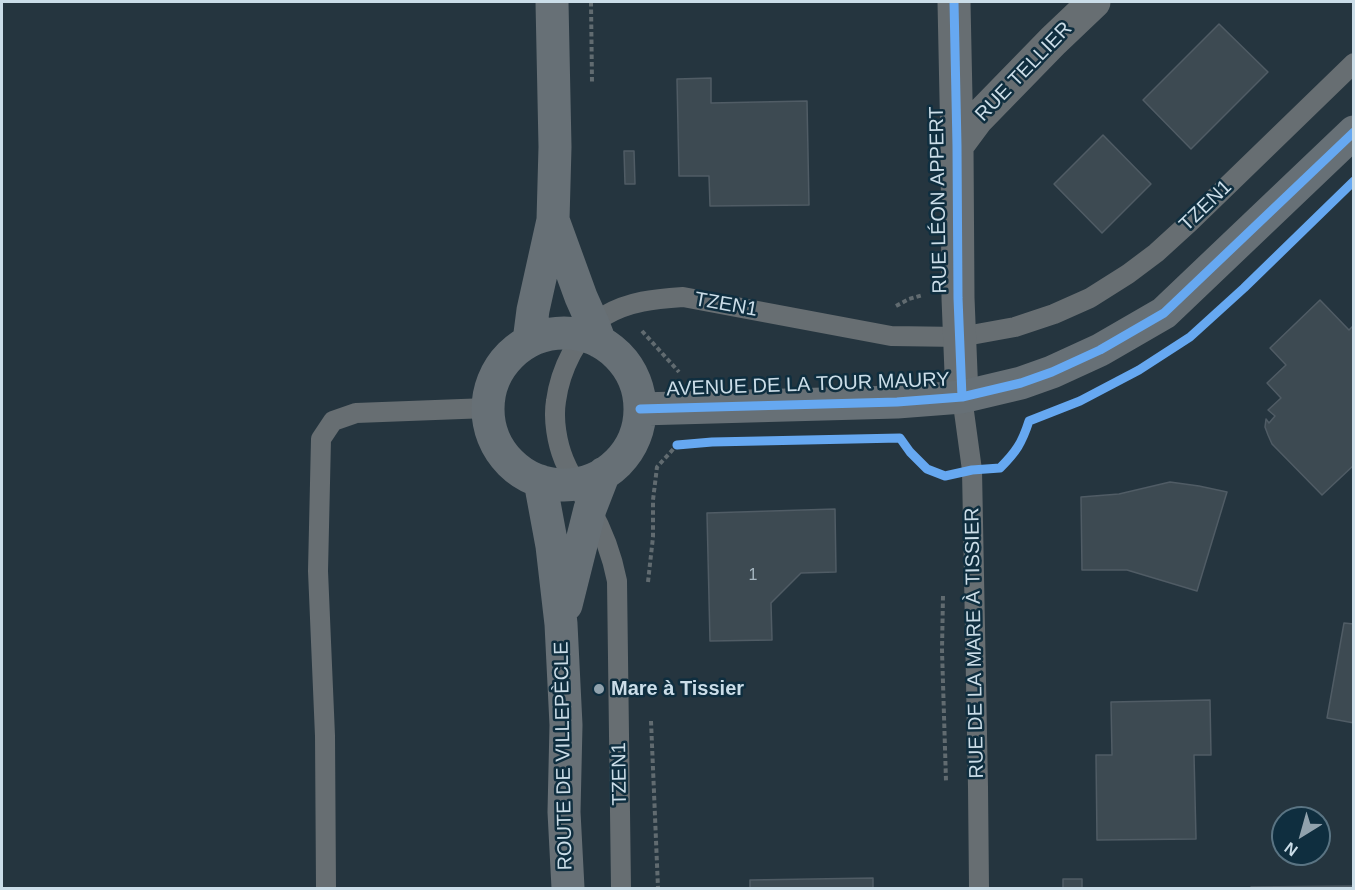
<!DOCTYPE html>
<html>
<head>
<meta charset="utf-8">
<style>
  body { margin:0 }
  #map { position:relative; width:1355px; height:890px; overflow:hidden; background:#25353f; font-family:Arial,sans-serif }
  canvas { display:block }
  .frame { position:absolute; inset:0; border:3px solid #cbdde8; pointer-events:none }
  .north { position:absolute; left:1271px; top:806px; width:60px; height:60px; box-sizing:border-box; background:#0f2e3f; border:2px solid #5a7483; border-radius:50%; rotate:217deg; font-size:16px; font-weight:700; line-height:24px; text-align:center; color:#cbdde8 }
  .north::after { content:''; display:block; margin:auto; width:21px; height:27px; background:#91a2ad; clip-path:polygon(50% 0,100% 100%,50% 72%,0 100%) }
</style>
</head>
<body>
<div id="map">
<canvas width="1355" height="890"></canvas>
<div class="frame"></div>
<div class="north">N</div>
</div>
<script>
const ctx = document.querySelector('canvas').getContext('2d');
ctx.lineJoin = 'round';
function paint(path, color) { ctx.fillStyle = color; ctx.fill(path, 'evenodd'); }
function stroke(path, color, width, dash) { ctx.strokeStyle = color; ctx.lineWidth = width; ctx.lineCap = dash ? 'butt' : 'round'; ctx.setLineDash(dash || []); ctx.stroke(path); }
function label(font, color, halo, rows, align = 'center') {
  ctx.font = font + ' Arial,sans-serif'; ctx.lineWidth = 5; ctx.setLineDash([]); ctx.textBaseline = 'middle'; ctx.strokeStyle = halo; ctx.fillStyle = color; for (const [text, x, y, turn = 0] of rows) {
    ctx.save(); ctx.translate(x, y); ctx.rotate((+turn || 0) * Math.PI / 180); ctx.textAlign = isNaN(turn) ? turn : align; if (halo) ctx.strokeText(text, 0, 0); ctx.fillText(text, 0, 0); ctx.restore();
  }
}
const building = new Path2D(`
  M1219,24L1268,72L1191,149L1143,100Z
  M711,78V103L807,101L809,205L710,206L709,176H679L677,79Z
  M1103,135L1151,184L1102,233L1054,184Z
  M624,151H634L635,184H625Z
  M1320,300L1349,330L1354,325V465L1322,495L1272,444L1268,435L1265,427L1266,419L1269,423L1275,416L1268,410L1281,398L1267,383L1286,365L1270,348Z
  M1170,482L1199,486L1227,492L1197,591L1127,570H1082L1081,497L1119,494Z
  M835,509L836,572L801,573L771,603L772,640L710,641L707,513Z
  M1344,623L1354,624V723L1327,718Z
  M1210,700L1211,755H1194L1196,839L1097,840L1096,755H1112L1111,702Z
  M873,878V888H750V880Z
  M1063,879H1082V888H1063Z
  M1354,886V888H1251V887Z`);
paint(building, '#3d4a52');
stroke(building, '#505c65', 1.5);
stroke(new Path2D(`
  M591,2L592,82
  M896,306L909,299L923,295
  M642,331L679,372
  M648,582L653,537V500L657,467L677,445
  M943,596L942,650L946,781
  M651,721L658,888`), '#616b70', 4, [4.5, 3]);
stroke(new Path2D(`
  M962,397L972,470L978,787L979,888
  M326,888L325,736L318,571L321,439L333,421L356,413L488,408
  M621,888L617,581C612,555 603,531 590,508C581,492 571,477 564,460C557,443 553,419 556,401C560,371 577,333 604,316C629,301 655,299 683,297L891,336L960,337L1015,327L1054,314L1090,298L1128,274L1156,253L1190,222L1354,63`), '#676e72', 20);
stroke(new Path2D(`
  M954,2L957,146L958,298L962,397
  M957,146L977,119L1053,41L1094,2`), '#676e72', 33);
stroke(new Path2D(`
  M553,220L581,297L593,324L600,342
  M488 409a76 76 0 1 1 152 0a76 76 0 1 1-152 0Z
  M529,341L533,310L553,220L555,147L552,2
  M640,409L897,402L962,397L1021,383L1052,372L1100,350L1164,313L1354,132
  M540,481L552,546L561,624L566,725L564,812L568,888
  M566,605L590,509L604,473`), '#677076', 33);
stroke(new Path2D(`
  M954,2L957,146L958,298L962,397
  M640,409L897,402L962,397L1021,383L1052,372L1100,350L1164,313L1354,132
  M677,445L712,442L900,438L910,452L927,469L945,476L972,470L1000,468C1016,452 1022,443 1029,421L1080,401L1139,370L1190,337L1244,288L1354,181`), '#66a8f1', 9);
for (const [x, y, r, color] of [
  [599,689,6,"#91a2ad"]
]) { const dot = new Path2D(); dot.arc(x, y, r, 0, 2 * Math.PI); ctx.fillStyle = color; ctx.fill(dot); stroke(dot, '#0f2e3f', 2); }
label('16px', '#a8b8c2', null, [
  ["1",753,576]
]);
label('20px', '#cbdde8', '#0f2e3f', [
  ["RUE TELLIER",1024,72,-46],
  ["RUE LÉON APPERT",939,200,-91],
  ["TZEN1",1206,206,-44],
  ["TZEN1",726,305,10],
  ["AVENUE DE LA TOUR MAURY",808,385,-2],
  ["RUE DE LA MARE À TISSIER",975,643,-91],
  ["ROUTE DE VILLEPÈCLE",564,756,-91],
  ["TZEN1",620,774,-91]
]);
label('bold 20px', '#cbdde8', '#0f2e3f', [
  ["Mare à Tissier",611,689]
], 'left');
</script>
</body>
</html>
